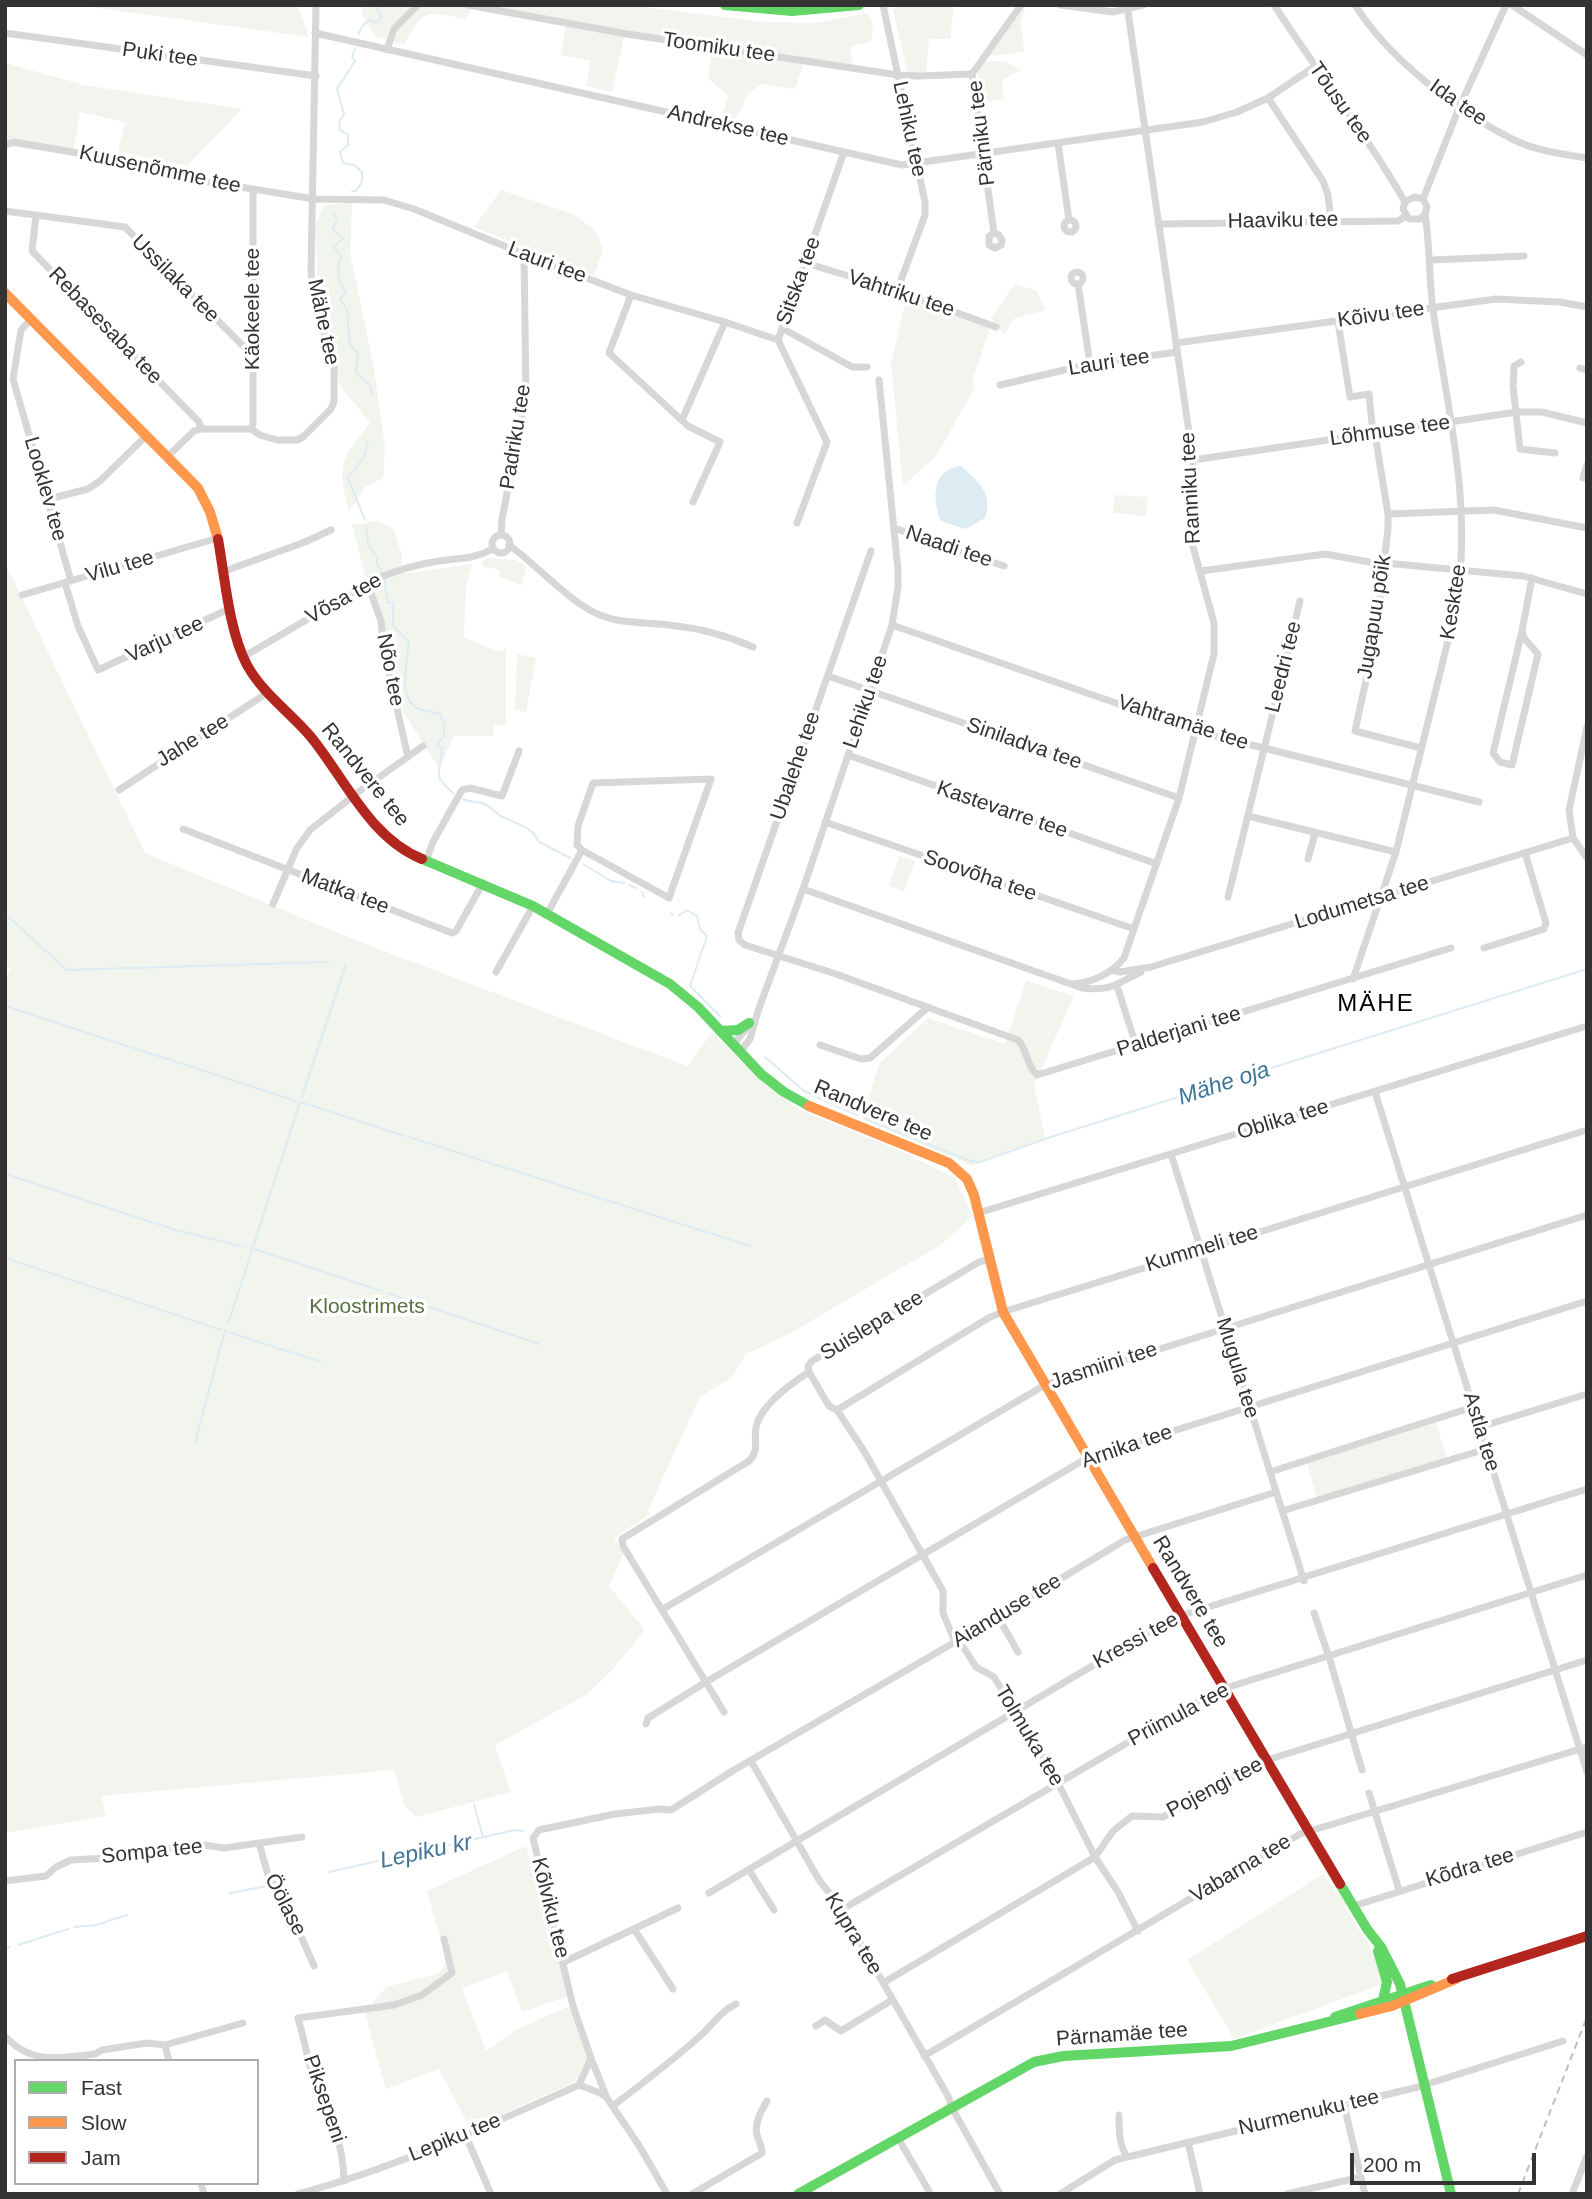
<!DOCTYPE html>
<html>
<head>
<meta charset="utf-8">
<style>
  body { margin:0 }
  #map { position:relative; width:1592px; height:2199px; overflow:hidden; background:#fff; font-family:Helvetica,sans-serif }
  canvas { display:block }
  .frame { position:absolute; inset:0; border:7px solid #333; pointer-events:none }
  .legend { position:absolute; left:14px; top:2059px; width:245px; height:126px; box-sizing:border-box; background:#fff; border:2px solid #adadad; margin:0; padding:9px 12px; list-style:none; font-size:21px; color:#333 }
  .legend li { display:flex; align-items:center; gap:14px; height:35px }
  .legend b { width:35px; border:2px solid #adadad }
  .scale { position:absolute; left:1350px; top:2153px; width:186px; height:32px; box-sizing:border-box; border:4px solid #333; border-top:0; padding-left:9px; font-size:21px; line-height:24px; white-space:nowrap; color:#333; -webkit-text-stroke:5px #fff; paint-order:stroke }
</style>
</head>
<body>
<div id="map">
<canvas width="1592" height="2199"></canvas>
<div class="frame"></div>
<ul class="legend">
<li><b style="height:9px;background:#63d668"></b>Fast</li>
<li><b style="height:9px;background:#ff974d"></b>Slow</li>
<li><b style="height:9px;background:#b3261e"></b>Jam</li>
</ul>
<div class="scale">200 m</div>
</div>
<script>
const ctx = document.querySelector('canvas').getContext('2d');
ctx.lineJoin = 'round';
function paint(path, color) { ctx.fillStyle = color; ctx.fill(path, 'evenodd'); }
function stroke(path, color, width, dash) { ctx.strokeStyle = color; ctx.lineWidth = width; ctx.lineCap = dash ? 'butt' : 'round'; ctx.setLineDash(dash || []); ctx.stroke(path); }
function label(font, color, halo, rows, align = 'center') {
  ctx.font = font + ' Helvetica,sans-serif'; ctx.lineWidth = 7; ctx.setLineDash([]); ctx.textBaseline = 'middle'; ctx.strokeStyle = halo; ctx.fillStyle = color; for (const [text, x, y, turn = 0] of rows) {
    ctx.save(); ctx.translate(x, y); ctx.rotate((+turn || 0) * Math.PI / 180); ctx.textAlign = isNaN(turn) ? turn : align; if (halo) ctx.strokeText(text, 0, 0); ctx.fillText(text, 0, 0); ctx.restore();
  }
}
paint(new Path2D(`
  M77,5H297L309,37Z
  M363,5H476L465,19C428,12 422,7 405,44H394V41L375,37L362,14Z
  M484,5H630L764,22L816,23L868,13L873,25L871,42L851,46L852,67L805,58L795,89L762,84L748,94L734,123L721,120L728,96L708,78L713,46L625,32L612,92L586,86L591,61L561,55L567,20Z
  M894,5H954L950,39H929L926,74H909L907,71L893,10Z
  M1025,8L1021,20L1024,52L988,56L1021,10Z
  M984,61H1004L1021,70L1002,80L1004,99L978,103C976,87 974,75 984,61Z
  M5,63L84,85L242,109L187,166L118,151L125,122L80,112L73,155L5,146Z
  M501,190L573,214L595,230L603,250L594,275L474,227Z
  M352,203L350,253L373,363L385,447L383,478L365,487L349,512C337,465 340,460 370,423L339,384L321,347L315,225L325,205Z
  M1015,284L1037,291L1046,310L1015,318L1004,334L991,318Z
  M908,292L990,329L972,380L975,387L937,455L903,486L891,363Z
  M1115,495L1148,497L1146,516L1113,513Z
  M377,521L393,528L402,555V574L472,564L466,586L464,637L498,652L506,649V726L495,724L493,736H454L439,768L400,707L352,525Z
  M488,558L516,560L526,566L522,585L499,577L500,570L482,566L483,561Z
  M5,563L145,853L363,943L687,1066L712,1032L756,1077L800,1110L901,1151L956,1179L972,1216L942,1244L789,1334L746,1354L731,1378L700,1397L648,1510L650,1514L614,1538L624,1553L609,1586L645,1630L611,1671L586,1695L495,1745L511,1792L416,1817L405,1806L394,1770L101,1796L106,1816L5,1833V975H8L11,968L5,965Z
  M517,654L536,658L526,712L515,710Z
  M899,856L915,861L904,891L889,886Z
  M1026,981L1074,996L1034,1085L1045,1138L972,1166L863,1119L879,1064L928,1018L1005,1044Z
  M1436,1423L1447,1458L1317,1498L1307,1464Z
  M1303,1835L1307,1836L1347,1904L1345,1908L1374,1953L1382,1984L1234,2039L1187,1960L1323,1874L1337,1894L1335,1886Z
  M526,1846L569,1996L522,2012L507,1971L462,1988L486,2051L516,2030L569,2006L589,2059L575,2082L470,2128L439,2069L386,2089L365,2013L386,1987L438,1974L447,1962L427,1891Z`), '#f1f5ed');
paint(new Path2D(`
  M961,466C978,481 994,494 985,518L966,529L941,521C932,499 931,470 961,466Z`), '#ddebf3');
stroke(new Path2D(`
  M358,34L365,23L370,20L376,23L382,17L375,5
  M352,191H356L362,182V172L354,165L343,163L340,152L348,145V135L340,130L339,122L344,114L337,89L355,61L352,57L355,48
  M334,213L337,221L333,227L334,231L343,239L333,246L341,256C336,271 337,280 346,292L340,299L347,309L350,345L358,353L356,373L370,385L372,394
  M365,520L348,478L364,457L368,441
  M366,526L368,545L377,557V564L381,571
  M385,579V588
  M386,591L388,602L393,603V626L409,642C408,658 397,699 417,708C424,711 433,712 440,714L444,724V736L438,743L437,747L442,748C442,776 429,771 454,794
  M463,799C471,803 477,801 484,804C492,807 496,814 503,817C515,823 533,827 538,841L570,858
  M583,864L611,881L624,883
  M629,885L636,888
  M642,892L644,897
  M670,913L673,915
  M5,914L67,970L328,962
  M678,916L687,910L697,916L700,929L707,936L690,986L720,1016
  M5,1006L296,1101
  M765,1057L804,1091L857,1115
  M302,1096L346,964
  M864,1118L970,1161L980,1162L1054,1136L1587,969
  M409,1137L750,1246
  M5,1174L179,1231L246,1247
  M251,1248L382,1291
  M5,1258L221,1330
  M387,1293L539,1344
  M228,1324L300,1102L405,1136
  M195,1442L225,1331L321,1362
  M474,1804L483,1837
  M329,1872L515,1830L524,1831
  M230,1893L267,1886
  M74,1927L96,1925L127,1915
  M18,1945L68,1929
  M5,1949L10,1947`), '#ddebf3', 2);
stroke(new Path2D(`
  M468,5L627,34L898,75L919,76L972,74
  M883,5L925,202V215L897,291
  M1060,5L1113,12L1143,5
  M1274,5C1317,71 1366,134 1405,202
  M1355,5C1388,58 1459,113 1514,140C1537,151 1562,154 1587,158
  M1512,5L1587,55
  M5,33L316,76
  M315,33L902,165L1203,122L1237,112L1268,98L1314,67
  M387,50L394,29L418,5
  M1268,98L1323,181L1328,195L1331,220
  M1058,143L1069,220
  M5,145L14,142L112,159L208,182L253,189L314,199L384,200L414,209L524,254L631,295L725,322L778,340
  M1423,199L1459,108L1506,5
  M1405,202L1403,209L1409,219H1420L1425,214
  M1405,202L1414,197L1423,199
  M5,211L125,227L252,355
  M36,215L32,251L199,422L201,429
  M1064 226a6 6 0 1 1 12 0a6 6 0 1 1-12 0Z
  M1158,224L1398,221L1406,216
  M994,233L999,235L1002,240L1001,245L995,248L989,245V236L994,233L972,74L1021,5
  M1431,260L1524,256
  M806,263L897,291L996,327
  M1071 278a6 6 0 1 1 12 0a6 6 0 1 1-12 0Z
  M1078,284L1090,364
  M631,295L609,353L688,426L720,442L693,502
  M31,319L21,330L13,379L71,581
  M1338,322L1350,397L1369,394L1373,434
  M782,328L852,367H867
  M1176,343L1496,299L1560,302L1587,307
  M1521,362L1514,366L1513,386L1520,449L1555,453
  M1580,368L1587,370
  M1000,385L1090,364L1177,352
  M682,420L725,322
  M251,429L253,425V189
  M1375,434L1388,514V528L1377,629L1355,731L1421,748
  M168,456L194,431L201,429H251L260,435L277,440H297L303,437L331,409L334,402V363L315,306L311,272L316,5
  M1193,460L1517,412H1542L1587,423
  M1583,478L1587,465
  M49,499L88,489L100,481L146,436
  M1388,514L1494,510L1587,528
  M797,523L827,442L778,340L844,152
  M894,528L1004,566
  M501,535L502,519L526,397L524,254
  M492 544a9 9 0 1 1 18 0a9 9 0 1 1-18 0Z
  M509,545C537,565 570,603 600,615C622,624 645,622 669,625C698,628 726,635 753,647
  M871,551L738,933L739,940L745,945L836,974L1018,1040C1028,1050 1026,1066 1037,1075L1451,948
  M1385,563L1523,576L1587,594
  M225,571L305,542L331,530
  M1201,571L1325,554L1375,563
  M65,583L78,626L98,670L231,608
  M368,585L381,621L384,651L408,757
  M22,595L218,538
  M892,625L1196,731L1479,802
  M1522,631L1493,753L1500,762L1512,765L1538,654L1524,638L1522,631L1532,578
  M243,657L378,578C398,570 418,564 439,561C460,558 474,559 493,549
  M828,676L1179,798
  M1587,727L1569,810L1573,838L1587,858
  M848,755L1157,864
  M119,790L267,693
  M1248,816L1396,852
  M825,822L1134,929
  M183,829L452,933L456,931L483,883
  M1308,859L1315,833
  M426,861L433,842L462,790L470,788L502,796L519,751
  M803,889L1082,988C1114,991 1115,984 1141,972
  M1228,897L1300,601
  M273,904L297,848L310,830L357,793L423,746
  M547,914L582,850L669,898L711,779L593,783L578,826L577,845L582,850
  M1484,948L1544,929L1546,923L1525,853
  M1112,970L1120,972L1151,967L1573,838
  M496,972L533,906
  M1353,979L1396,852L1455,612C1474,508 1448,413 1433,310C1429,279 1430,246 1425,214L1427,207L1423,199
  M1073,984C1093,982 1111,974 1124,958L1179,798L1214,654V623L1192,543L1190,527L1193,460L1127,5
  M1117,986L1136,1045
  M733,1045L748,1026
  M820,1045L861,1059L870,1058L927,1008
  M740,1052L750,1039L758,1011L803,889L892,625L898,587V570L879,380
  M1375,1092L1587,1772
  M1171,1154L1304,1581
  M978,1213L1587,1026
  M809,1372L829,1406L837,1410L864,1451L943,1591V1613L955,1642L964,1648L976,1667L994,1677L1051,1769L1095,1857L1118,1892L1138,1931
  M837,1410L990,1317L1009,1310L1587,1130
  M1480,1427L1587,1394
  M1270,1472L1473,1407
  M1282,1511L1486,1449
  M663,1609L1045,1385L1587,1215
  M1314,1613L1328,1654
  M998,1617L1018,1652
  M1330,1660L1362,1770
  M724,1712L623,1546L622,1539L749,1461C761,1449 752,1438 757,1424C763,1404 792,1383 809,1372L808,1366L812,1361L979,1262L990,1259
  M646,1724L648,1718L706,1682L1087,1458L1587,1301
  M751,1761L819,1880L838,1904L948,2096L952,2108L1000,2194
  M1369,1793L1399,1890
  M259,1843L268,1875L294,1920L314,1966
  M749,1870L774,1910
  M5,1881L46,1876L56,1867L71,1860L107,1858L197,1844L224,1848L302,1837
  M709,1893L1173,1618L1587,1489
  M1354,1906L1587,1832
  M841,1910L1216,1691L1587,1575
  M634,1929L673,1989
  M564,1962L678,1908
  M883,1983L1095,1857L1113,1831L1132,1816L1163,1817L1221,1783L1267,1760L1587,1660
  M816,2026L825,2020L841,2031L892,2000
  M5,2036C31,2065 60,2058 95,2054L102,2050L147,2043L165,2045L243,2023
  M165,2045L169,2061
  M924,2056L1300,1834L1587,1747
  M579,2085L591,2058
  M614,2105C643,2083 672,2061 699,2037C712,2026 720,2011 736,2004
  M1344,2105L1365,2194
  M1119,2115C1119,2130 1119,2145 1127,2157
  M465,2134L491,2194
  M898,2138L929,2191
  M1188,2142L1200,2194
  M344,2181C343,2145 336,2135 322,2103C311,2080 306,2044 298,2018L394,2005L422,1995L452,1973L444,1939
  M201,2183L204,2194
  M298,2194C395,2168 487,2126 579,2085L600,2093L607,2098
  M667,2194L640,2147L607,2098L591,2058L573,2006L533,1838L539,1830L615,1814L659,1809L671,1810L734,1770L955,1642L1125,1540L1276,1492
  M692,2194L762,2153C762,2146 759,2142 757,2135C754,2124 761,2111 767,2101
  M1060,2194L1115,2160L1418,2087L1563,2041
  M1287,2194L1361,2177
  M1572,2194L1587,2156`), '#d7d7d7', 7);
stroke(new Path2D(`
  M725,5L792,11L859,5
  M422,859L533,906L670,984L698,1007L761,1074L784,1092L809,1106
  M720,1031L738,1030L749,1023
  M1340,1884L1367,1929L1381,1947L1400,1984L1451,2194
  M1378,1951L1387,1982L1383,2000
  M1335,2017L1431,1985
  M798,2194L1034,2062L1063,2056L1231,2046L1360,2014`), '#63d668', 10);
stroke(new Path2D(`
  M5,293L198,488L210,512L218,539
  M809,1106L949,1163L967,1179L974,1195L1003,1312L1153,1568
  M1360,2014L1392,2006L1456,1979`), '#ff974d', 10);
stroke(new Path2D(`
  M218,539C225,578 229,631 247,665C263,694 291,713 311,737C345,779 370,838 422,859
  M1153,1568L1340,1884
  M1452,1979L1587,1936`), '#b3261e', 10);
stroke(new Path2D(`
  M1518,2194L1587,2017`), '#bebebe', 2, [7, 5]);
label('21px', '#333', '#fff', [
  ["Toomiku tee",719,48,8],
  ["Puki tee",160,55,8],
  ["Tõusu tee",1340,103,55],
  ["Ida tee",1458,103,35],
  ["Andrekse tee",728,126,13],
  ["Lehiku tee",909,129,78],
  ["Pärniku tee",982,133,-97],
  ["Kuusenõmme tee",160,170,12],
  ["Haaviku tee",1283,221,-1],
  ["Lauri tee",547,263,21],
  ["Ussilaka tee",175,279,45],
  ["Sitska tee",799,281,-70],
  ["Vahtriku tee",901,294,18],
  ["Käokeele tee",253,309,-90],
  ["Kõivu tee",1381,315,-8],
  ["Mähe tee",323,322,78],
  ["Rebasesaba tee",105,326,46],
  ["Lauri tee",1109,363,-9],
  ["Lõhmuse tee",1390,431,-8],
  ["Padriku tee",516,437,-81],
  ["Ranniku tee",1191,488,-93],
  ["Looklev tee",45,489,74],
  ["Naadi tee",949,547,19],
  ["Vilu tee",120,567,-16],
  ["Võsa tee",344,599,-29],
  ["Kesktee",1454,602,-81],
  ["Jugapuu põik",1375,617,-81],
  ["Varju tee",165,640,-25],
  ["Leedri tee",1284,667,-76],
  ["Nõo tee",390,670,79],
  ["Lehiku tee",866,702,-71],
  ["Vahtramäe tee",1183,723,18],
  ["Jahe tee",193,741,-32],
  ["Siniladva tee",1024,744,19],
  ["Ubalehe tee",796,766,-71],
  ["Randvere tee",365,775,51],
  ["Kastevarre tee",1002,810,19],
  ["Soovõha tee",980,876,19],
  ["Matka tee",345,892,21],
  ["Lodumetsa tee",1362,903,-17],
  ["Palderjani tee",1179,1032,-17],
  ["Randvere tee",873,1111,23],
  ["Oblika tee",1283,1120,-17],
  ["Kummeli tee",1202,1249,-17],
  ["Suislepa tee",872,1326,-31],
  ["Jasmiini tee",1104,1366,-18],
  ["Mugula tee",1237,1368,73],
  ["Astla tee",1481,1432,73],
  ["Arnika tee",1127,1447,-19],
  ["Randvere tee",1190,1592,59],
  ["Aianduse tee",1007,1611,-31],
  ["Kressi tee",1136,1641,-29],
  ["Priimula tee",1179,1715,-28],
  ["Tolmuka tee",1029,1736,59],
  ["Pojengi tee",1215,1788,-28],
  ["Sompa tee",152,1852,-6],
  ["Kõdra tee",1470,1868,-17],
  ["Vabarna tee",1241,1869,-31],
  ["Öölase",285,1905,63],
  ["Kõlviku tee",550,1908,76],
  ["Kupra tee",853,1934,59],
  ["Pärnamäe tee",1122,2035,-4],
  ["Piksepeni",324,2099,71],
  ["Nurmenuku tee",1309,2113,-13],
  ["Lepiku tee",455,2138,-22]
]);
label('21px', '#56703f', '#fff', [
  ["Kloostrimets",367,1307]
]);
label('italic 23px', '#3f7597', '#fff', [
  ["Mähe oja",1224,1084,-18],
  ["Lepiku kr",426,1852,-12]
]);
ctx.letterSpacing = '2px';
label('24px', '#000', '#fff', [
  ["MÄHE",1376,1004]
]);
ctx.letterSpacing = '0px';
</script>
</body>
</html>
